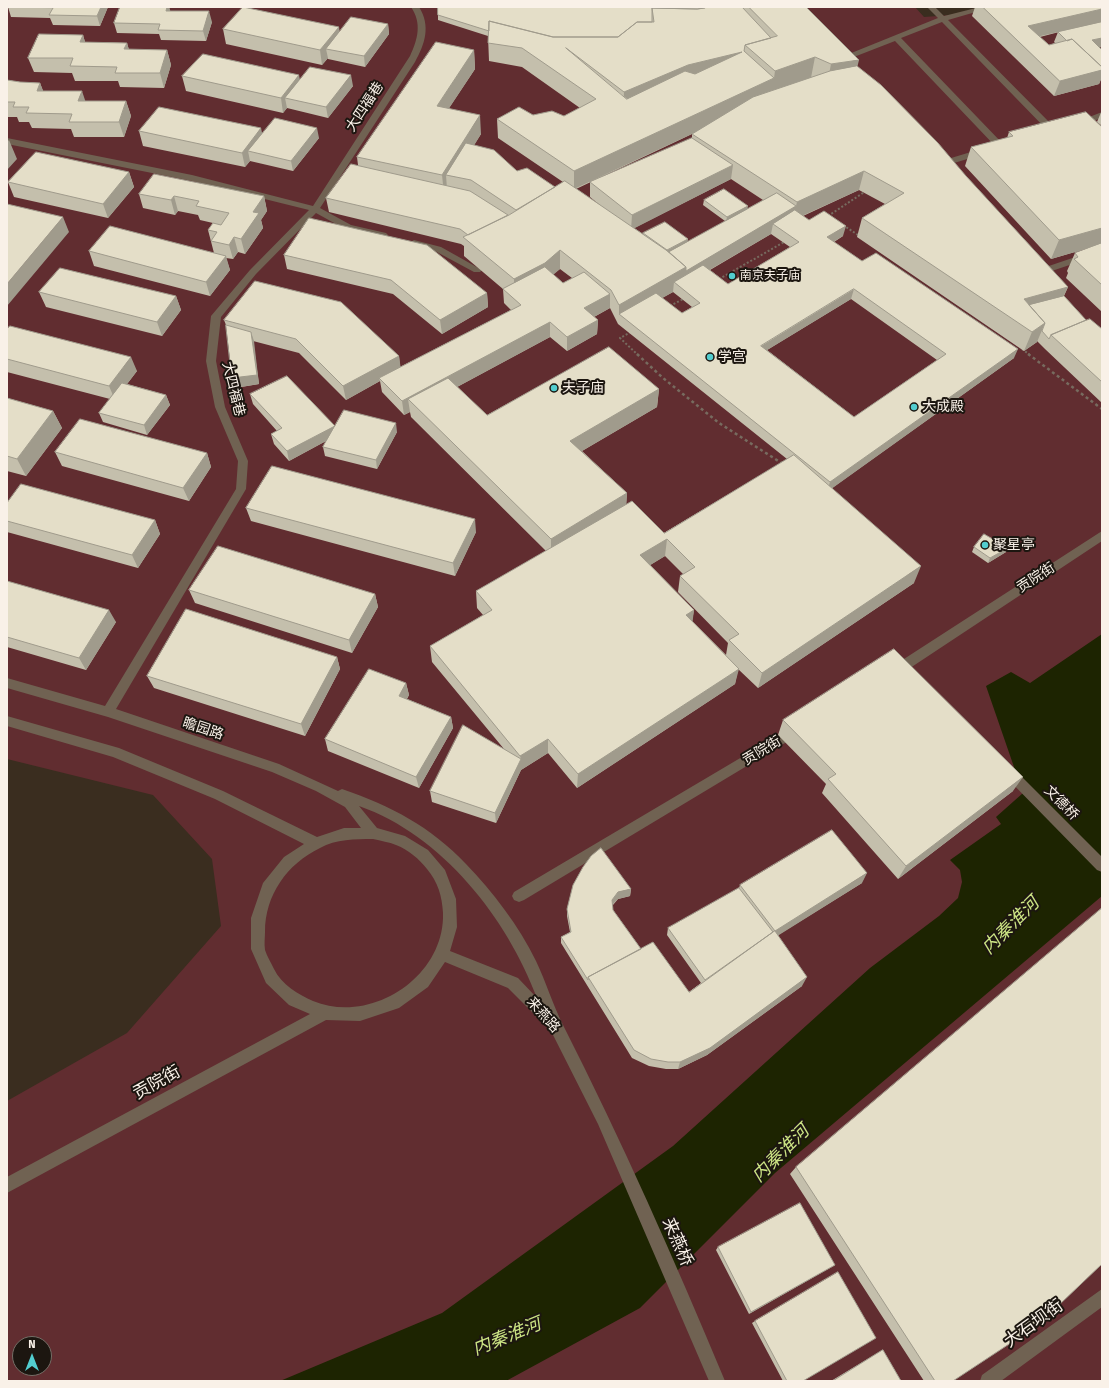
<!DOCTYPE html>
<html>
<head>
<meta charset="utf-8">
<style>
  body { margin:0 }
  #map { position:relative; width:1109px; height:1388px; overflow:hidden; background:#3a2d1f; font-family:"Fira Sans",sans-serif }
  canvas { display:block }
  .frame { position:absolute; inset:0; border:8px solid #f9f1e8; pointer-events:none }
  .north { position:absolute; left:12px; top:1336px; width:40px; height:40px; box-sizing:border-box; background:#1c1610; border:1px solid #746e66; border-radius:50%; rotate:0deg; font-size:11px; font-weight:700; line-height:16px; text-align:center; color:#f9f1e8 }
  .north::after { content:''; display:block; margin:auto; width:14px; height:18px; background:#52cdcf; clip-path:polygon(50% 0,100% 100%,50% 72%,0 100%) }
</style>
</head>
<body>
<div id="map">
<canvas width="1109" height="1388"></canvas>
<div class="frame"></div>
<div class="north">N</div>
</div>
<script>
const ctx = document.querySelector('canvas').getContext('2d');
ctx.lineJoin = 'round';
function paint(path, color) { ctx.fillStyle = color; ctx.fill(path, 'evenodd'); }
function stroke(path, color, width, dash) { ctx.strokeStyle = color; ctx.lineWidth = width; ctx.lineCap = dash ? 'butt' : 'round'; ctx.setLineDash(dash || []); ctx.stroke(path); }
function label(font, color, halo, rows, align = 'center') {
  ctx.font = font + ' "Fira Sans","Noto Sans SC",sans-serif'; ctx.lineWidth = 4; ctx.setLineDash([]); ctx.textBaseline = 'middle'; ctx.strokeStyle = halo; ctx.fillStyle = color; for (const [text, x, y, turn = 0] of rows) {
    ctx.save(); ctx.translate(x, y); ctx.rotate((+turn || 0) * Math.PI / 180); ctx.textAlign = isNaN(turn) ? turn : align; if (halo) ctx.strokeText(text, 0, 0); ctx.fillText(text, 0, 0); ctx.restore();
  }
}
paint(new Path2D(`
  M7,7H915L924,17L966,14L983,7H1102V1381H7V1101L127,1033L221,926L212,859L153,795L7,759ZM20,1344H44V1368H20Z`), '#612d30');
paint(new Path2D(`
  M1102,634V896L775,1173L640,1308L506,1381H280L442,1313L673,1146L870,968L939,916L958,898L962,882L960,870L950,860L1001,824L996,817L1023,793L986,686L1011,672L1030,683Z`), '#1d2401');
stroke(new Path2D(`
  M828,216L866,191
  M843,225L861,237
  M719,279L786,241
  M670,306L685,298
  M631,332L620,338L638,355
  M1022,349L1030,355`), '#776b5f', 2, [2, 2]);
stroke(new Path2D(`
  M637,354L663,378L719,423L783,464
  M1028,354L1102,409`), '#776b5f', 2.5, [3, 3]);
paint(new Path2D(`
  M411,7H419C431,26 425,44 415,62L320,208L351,225L386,233L388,235L383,238L345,229L316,213L256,274L221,317L216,361L225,407L248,461L246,489L116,709L279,764L338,791L342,789C391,806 430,826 466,864C493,892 519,926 536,961C546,982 553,1005 563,1025C622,1141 675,1261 725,1381H709L598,1124L551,1031L508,988L445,962L428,987L399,1008L360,1021L326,1020L7,1193V1177L310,1014L289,1005L266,983L251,949V918L263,883L284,857L304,844L215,799L113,757L7,726V716L119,748L223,791L317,837L344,828H361L345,807L316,791L272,772L108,717L7,688V678L105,706L236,489L238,461L215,407L206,361L211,316L250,270L309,210L192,181L7,144V138L192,175L313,206L410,56C418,39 422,23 411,7ZM359,806C442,835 507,918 537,998L518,978L450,951L457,927L456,899L445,870L428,850L405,836L377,828ZM373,839C381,841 389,842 396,845C409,850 419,859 427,869C438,882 442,896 443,913C445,977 371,1025 313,1001C299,995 281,984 274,969C271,963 267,956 265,950C264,944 265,937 265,932C265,895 287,864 320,848C336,839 355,839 373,839Z
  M927,7H935L944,16L980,7H993L948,20L1055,128V132H1049L942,22L901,38L1003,144V148H997L895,41L841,62L834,60L938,18Z
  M1102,112V118L1078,126L1074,123Z
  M984,148L987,149V153L941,167L937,164L938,162Z
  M414,240L441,247L482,270L480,272H474L435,251L411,245L409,243Z
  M1102,248V254L1037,276L1032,273L1034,271Z
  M1102,531V541L898,676L894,677L890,676L888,672L890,668Z
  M796,725L800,726L802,730L800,734L524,900L519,902L514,900L512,896L514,892Z
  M1007,765L1011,766L1102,857V872L1097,870L1003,774L1001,770L1003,766Z
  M1102,1289V1307L1001,1381H980L982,1375Z`), '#706252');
paint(new Path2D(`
  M8,7H108L100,26L53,25L50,18L11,17Z
  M169,7L170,11L212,22L206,41L161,40L159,34L117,33L114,23Z
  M340,7H361L360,8Z
  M438,7H806L857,66L966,176L1068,287L1064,296L1086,320L1102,329V403L1045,349L1037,341V342L1024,351L857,237L862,218L885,204L859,190L803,216L809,220L843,236L834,242L862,261L1014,358L832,488L914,583L758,688L738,669L735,684L577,788L548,753L521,770L496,823L432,802L430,791L504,749L432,662L430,646L483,615L477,608L476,591L546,551L411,417L410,412L404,415L382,392L380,381L346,400L299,353L253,341L259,384L235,388L226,325L224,320L399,356L400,367L511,310L504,303L503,289L464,256V246L461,244L329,212L326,198L358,165L357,157L474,50L475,69L449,108L481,134L474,145L517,171L555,187L563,182L498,138L497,119L533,115L564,116L580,108L522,67L489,61L488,36L438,20ZM692,134V138L590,182V197L601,206L576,189ZM731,179L763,200L747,209L704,200L703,205L725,221L687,242L688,239L643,233V234L634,228ZM771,234L790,247L728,284L710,270ZM560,269L572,278L563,283L553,274ZM673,292L692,307L682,313L662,298ZM851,299L937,360L854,417L767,350ZM610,308L618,324L787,459L664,533L626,505L627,493L582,451L657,407L659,389L487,415L457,387L550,337L567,351L597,334L598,320L594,317ZM665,556L683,574L680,576L678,592L728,643L726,655L692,621L694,610L650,565Z
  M975,7H1102V47H1100L1102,77L1099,84L1054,96L972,16ZM1058,32L1054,42L1055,43L1049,45L1040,37L1059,32Z
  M388,24L389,34L365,67L328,59V58L322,65L226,44L223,29L340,32Z
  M83,35L85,42L127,43L129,50H167L171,65L164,88L120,87L118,81H75L72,73L34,72L28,58Z
  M182,76L300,80L353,86L328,118L287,108L283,113L186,91Z
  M7,80L20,82L40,83L43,91L85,101H126L131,116L124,137H74L71,129L32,128L29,122H19L17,117H7Z
  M1102,110V126L1097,122Z
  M1102,127V312L1066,278L1068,273L1067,271L1075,253L1092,247L1051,259L965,166L971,147L1007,138L1009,132Z
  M139,131L262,133L319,138L293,171L250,161L245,167L143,146Z
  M129,172L134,187L108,218L14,197L8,182Z
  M139,194L264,196L267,211L261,220L263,228L245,254L238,252L233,259L226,258L230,270L210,296L94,266L89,251L214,253L208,230L213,223L200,220L198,215L178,211L175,215L143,208Z
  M284,255L487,293L488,307L442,334L393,294L287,269Z
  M39,292L176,296L181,310L162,336L46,307Z
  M7,329L137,371L127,384L166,395L170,405L147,435L103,422L99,413L110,399L7,372Z
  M250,394L335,426L397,432L377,469L325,456L323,447L326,441L289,461L274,444L271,434L277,431L253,404Z
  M7,398L53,411L62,428L26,476L7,471Z
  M55,452L207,453L211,467L189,501L62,466Z
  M7,503L155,520L160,534L138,568L7,532Z
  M246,508L476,532L455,576L251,521Z
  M974,547L1006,552L988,563L972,552Z
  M7,581L116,622L86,670L7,647Z
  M189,590L375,594L378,607L352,653L195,603Z
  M337,657L340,669L305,736L154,688L147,676Z
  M406,683L409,695L407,699L451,717L453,728L419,788L328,751L325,739Z
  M783,720L1013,791L898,879L822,793L826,784L778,735Z
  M862,883L778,935L802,986L707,1055L678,1069H666L649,1066L632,1058L561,943V937L570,932L567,916V909L631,889L630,896L618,899L613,905V910L641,949L689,992L701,983L667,935L668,928L739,888L740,885Z
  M796,1167L953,1381H924L790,1174Z
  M718,1247L835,1265L749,1314L716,1250Z
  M755,1321L803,1381H783L752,1323Z
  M883,1350L901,1381H831L879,1352Z`), '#c4bfac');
paint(new Path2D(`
  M101,7H108L100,26L97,16Z
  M167,7H169L171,13L166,11Z
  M1102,9V22L1023,40L1028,26Z
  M209,11L212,22L206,41L203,31Z
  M388,24L389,34L365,67L364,56Z
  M339,27L341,42L326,49L328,58L322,65L320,50Z
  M83,35L87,49L80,42Z
  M1102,38V47L1088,50L1092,40Z
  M127,43L131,57L124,49Z
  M167,50L171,65L164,88L160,73Z
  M474,50L475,69L438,125L437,106Z
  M742,52L623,111L624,92L688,65Z
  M815,57L810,83L771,97L574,189V171L774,78L775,71Z
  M859,60L853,85L826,90L831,64Z
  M1102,67V77L1099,84L1054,96L1060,81Z
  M299,75L302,90L285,98L287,108L283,113L281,98Z
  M351,75L353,86L328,118L326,107Z
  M40,83L46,98L37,91Z
  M82,91L87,106L78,101Z
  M126,101L131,116L124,137L119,122Z
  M480,115L481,134L455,177L446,175L447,189L444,194L442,175Z
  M261,128L264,142L248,151L250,161L245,167L242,153Z
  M317,128L319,138L293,171L291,161Z
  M9,140L17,159L7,170V142Z
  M733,165L731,179L631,230L632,215Z
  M864,171L859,190L793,220L773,224L771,234L680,287L674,282L673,292L625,319L619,314V305L686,267L796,206L797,202Z
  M129,172L134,187L108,218L103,204Z
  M174,196L178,211L175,215L171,200Z
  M264,196L267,211L261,220L263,228L245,254L241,239L253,212Z
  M748,206L747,211L726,222L727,217Z
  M63,217L69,232L7,306V284Z
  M846,226L843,236L825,247L827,237Z
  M1102,228V244L1051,259L1059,240Z
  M234,237L238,252L233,259L229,245Z
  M688,239L687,244L667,255L666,251Z
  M560,250V269L545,282L514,298V279Z
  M226,256L230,270L210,296L206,282Z
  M1068,287L1059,305L1027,315L1024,299Z
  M854,289L851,299L759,355L761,346Z
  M487,293L488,307L442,334L440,320Z
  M610,294V308L583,323L584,308Z
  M176,296L181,310L162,336L157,322Z
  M598,320L597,334L567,351V337Z
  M550,322V337L418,408L408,399L410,412L404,415L402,401Z
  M1045,323L1037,342L1024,351L1032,332Z
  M251,332L254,341L259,384L235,388L232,378Z
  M1018,349L1014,358L827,492L830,482Z
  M399,356L401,370L379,378L380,381L346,400L343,386Z
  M131,357L137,371L115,400L109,386Z
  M659,389L657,407L570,458V441Z
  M166,395L170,405L147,435L144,425Z
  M53,411L62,428L26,476L17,459Z
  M396,423L397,432L377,469L376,460Z
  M335,426L337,435L289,461L287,451Z
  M207,453L211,467L189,501L183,488Z
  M627,493L626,510L551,556V539Z
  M475,519L476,532L455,576L453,563Z
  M155,520L160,534L138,568L132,555Z
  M667,539L665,556L639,572L640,555Z
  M1008,548L1006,552L988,563L990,558Z
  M921,566L914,583L758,688L762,673Z
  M375,594L378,607L352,653L349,640Z
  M109,610L116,622L86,670L79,658Z
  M694,610L692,626L686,615Z
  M337,657L340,669L305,736L301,724Z
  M739,669L735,684L577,788L578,774Z
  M406,683L409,695L401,708L399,696Z
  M451,717L453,728L419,788L416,777Z
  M548,739V753L521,770L496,823L495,813L521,759L520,756Z
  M1023,777L1013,791L898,879L906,866Z
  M867,873L862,883L771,940L775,931Z
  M631,889L630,896L618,899L611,906L612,900L618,892Z
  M807,977L802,986L707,1055L678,1069L680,1062Z
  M835,1265L831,1267L749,1314L751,1312Z`), '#a09b8c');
const building = new Path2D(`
  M8,7H101L97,16L49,15L53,8Z
  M120,7H167L166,11H209L203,31L158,30L160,24L114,23Z
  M243,7L339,27L320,50L223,29Z
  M438,7H705V8L697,9L652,8V22H637L618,37H553L489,21V31L438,15Z
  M709,7H742L771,38L745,45L744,51L774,78L574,171L497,119L519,107L533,115L552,111L564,116L596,99L522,48L488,43L489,21L553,37H618L637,22H654L652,8L697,9ZM566,48L624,92L688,65L742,52L695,74L685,71L627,99Z
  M749,7H806L859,60L831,64L815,57L775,71L745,45L777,36Z
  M983,7H1102V9L1028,26L1049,45L1072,39L1102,67V70L1060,81Z
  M351,17L388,24L364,56L326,49Z
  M1102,22V38L1092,40L1102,50V67L1072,39L1067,41L1058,32Z
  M39,34L83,35L80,42L127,43L124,49L167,50L160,73H115L117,67L70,66L73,58H28Z
  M436,42L474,50L437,106L480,115L442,175L357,157Z
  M203,54L299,75L281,98L182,76Z
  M857,66L881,85L938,143L966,176L1068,287L1024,299L1045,323L1032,332L862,218L904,193L864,171L797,202L692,134L753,97L830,71Z
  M310,67L351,75L326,107L285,98Z
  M7,80L20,82L40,83L37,91H82L78,101H126L119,122H69L72,114L26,113L29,107H13L15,102H7Z
  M159,107L261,128L242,153L139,131Z
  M1086,112L1102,127V228L1059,240L971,147L1013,136L1009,132Z
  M275,118L317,128L291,161L248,151Z
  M692,138L733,165L632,215L590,182Z
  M466,143L494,150L517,171L527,168L555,187L516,210L471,180L446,175Z
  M36,152L129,172L103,204L8,182Z
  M351,164L470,191L508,215L468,235L460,229L326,198Z
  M154,174L264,196L253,212L259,213L241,239L234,237L229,245L211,241L217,232L208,230L213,223L221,225L229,213L196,206L199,201L174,196L171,200L139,194Z
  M565,181L666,250L686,267L619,305L611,290L560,250L545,263L514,279L463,237L509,215Z
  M724,189L748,206L727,217L704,200Z
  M777,193L796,206L686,271V267L669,252Z
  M7,204L63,217L7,284Z
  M795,210L809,220L824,211L846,226L827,237L862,261L876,253L1018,349L830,482L619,314L656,293L682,313L700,303L674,282L703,265L728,284L799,242L773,224ZM854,289L946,354L854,417L761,346Z
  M309,218L427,245L487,293L440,320L391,280L284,255Z
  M665,222L688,239L667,250L643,233Z
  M110,226L226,256L206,282L89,251Z
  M1102,243V285L1074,259L1078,257L1075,253Z
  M545,267L563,283L584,272L610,294L584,308L598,320L567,337L550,322L402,401L379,378L521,305L503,289Z
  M60,268L176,296L157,322L39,292Z
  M255,281L341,302L399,356L343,386L296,339L224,320Z
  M1064,296L1086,320L1051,335L1049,339L1042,331L1045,323L1029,305Z
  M1090,319L1102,329V382L1051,335Z
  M226,325L251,332L257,375L232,378Z
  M10,326L131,357L109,386L7,359V329Z
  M609,347L659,389L570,441L627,493L551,539L408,399L448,378L487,415Z
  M287,376L335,426L287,451L271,434L282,428L250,394Z
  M122,383L166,395L144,425L99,413Z
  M7,398L53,411L17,459L7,456Z
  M344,410L396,423L376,460L323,447Z
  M80,419L207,453L183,488L55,452Z
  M794,455L921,566L762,673L729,640L739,634L680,576L695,567L667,539L640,555L694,610L686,615L739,669L578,774L548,739L520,756L430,646L492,610L476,591L632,501L664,533Z
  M272,466L475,519L453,563L246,508Z
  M21,484L155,520L132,555L7,521V503Z
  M984,534L1008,548L990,558L974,547Z
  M218,546L375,594L349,640L189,590Z
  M7,581L109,610L79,658L7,637Z
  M186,609L337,657L301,724L147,676Z
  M894,649L1023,777L906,866L828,779L836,774L783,720Z
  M369,669L406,683L399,696L451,717L416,777L325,739Z
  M463,725L521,759L495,813L430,791Z
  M832,830L867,873L775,931L740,885Z
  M601,848L631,889L618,892L612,900L613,910L641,949L588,977V980L561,937L571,932L567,909L573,885L583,867L591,856Z
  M739,888L773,932L705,980L668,928Z
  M1102,908V1264L1038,1325L953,1381H935L796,1167Z
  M775,931L807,977L710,1048L680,1062H668L651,1059L634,1050L588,977L653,942L689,992Z
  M800,1203L835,1265L751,1312L718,1247Z
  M838,1272L876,1338L803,1381H787L755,1321Z
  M883,1350L901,1381H833Z`);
paint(building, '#e4dec8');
stroke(building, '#a09b8c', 1);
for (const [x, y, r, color] of [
  [732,276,4,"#52cdcf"],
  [710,357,4,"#52cdcf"],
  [554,388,4,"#52cdcf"],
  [914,407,4,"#52cdcf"],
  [985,545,4,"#52cdcf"]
]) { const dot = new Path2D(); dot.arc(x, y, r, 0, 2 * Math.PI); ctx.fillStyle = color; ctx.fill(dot); stroke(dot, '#1c1610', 1.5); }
label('12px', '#f9f1e8', '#1c1610', [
  ["南京夫子庙",740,276]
], 'left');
label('14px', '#f9f1e8', '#1c1610', [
  ["大四福巷",365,107,-57],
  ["大四福巷",233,389,76],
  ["贡院街",1036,578,-33],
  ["瞻园路",203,729,18],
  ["贡院街",762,751,-31],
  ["文德桥",1061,803,45],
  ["来燕路",543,1015,49]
]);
label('14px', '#f9f1e8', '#1c1610', [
  ["学宫",718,357],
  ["夫子庙",562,388],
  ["大成殿",922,407],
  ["聚星亭",993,545]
], 'left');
label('17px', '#f9f1e8', '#1c1610', [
  ["贡院街",157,1083,-29],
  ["来燕桥",677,1242,66],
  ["大石坝街",1034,1324,-36]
]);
label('italic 18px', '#cce484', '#1c1610', [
  ["内秦淮河",1011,926,-45],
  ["内秦淮河",781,1154,-45],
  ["内秦淮河",507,1337,-22]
]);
</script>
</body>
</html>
